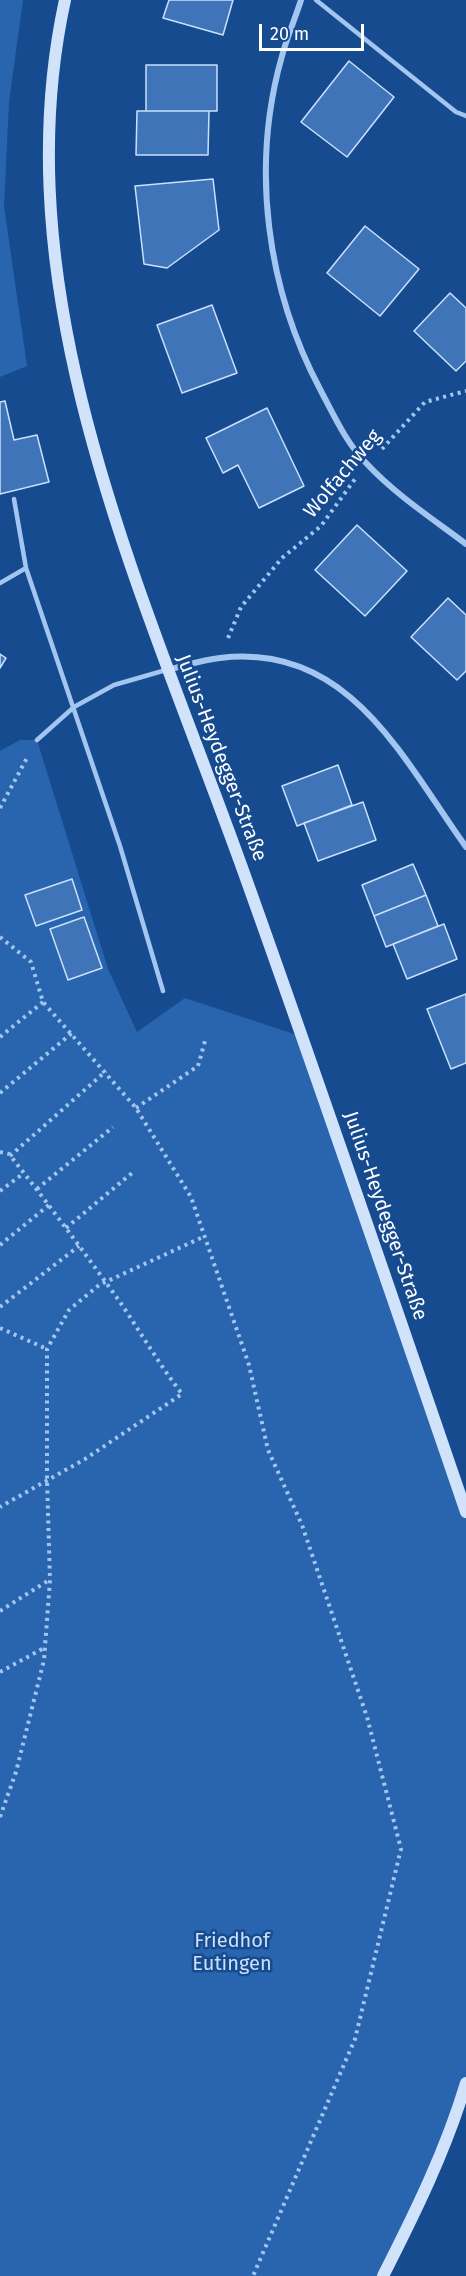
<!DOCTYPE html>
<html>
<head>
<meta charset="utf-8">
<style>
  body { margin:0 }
  #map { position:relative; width:466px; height:2276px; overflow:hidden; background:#174b90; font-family:"Fira Sans",sans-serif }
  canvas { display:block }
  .scale { position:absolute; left:259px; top:24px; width:105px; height:27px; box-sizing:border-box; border:3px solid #fff; border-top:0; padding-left:8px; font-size:18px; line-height:21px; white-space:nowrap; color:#fff; -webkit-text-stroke:4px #174b90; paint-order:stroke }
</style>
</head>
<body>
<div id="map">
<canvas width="466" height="2276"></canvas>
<div class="scale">20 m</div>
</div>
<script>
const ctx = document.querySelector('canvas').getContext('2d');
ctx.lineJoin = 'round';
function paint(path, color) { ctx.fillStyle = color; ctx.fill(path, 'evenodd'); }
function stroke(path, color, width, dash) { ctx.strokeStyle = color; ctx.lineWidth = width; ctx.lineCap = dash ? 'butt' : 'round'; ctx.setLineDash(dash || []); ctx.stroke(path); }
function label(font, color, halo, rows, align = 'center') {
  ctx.font = font + ' "Fira Sans",sans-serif'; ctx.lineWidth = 5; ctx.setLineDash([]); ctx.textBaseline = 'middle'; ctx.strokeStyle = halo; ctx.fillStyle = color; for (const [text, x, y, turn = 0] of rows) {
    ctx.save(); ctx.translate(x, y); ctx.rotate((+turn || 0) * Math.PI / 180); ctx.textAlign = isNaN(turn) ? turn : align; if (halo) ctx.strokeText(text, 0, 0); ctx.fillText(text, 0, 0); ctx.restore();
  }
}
paint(new Path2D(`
  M0,0H23L9,102L4,206L27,366L0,377Z
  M20,740H37L108,969L137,1032L185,998L303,1037L466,1512V2083L383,2276H0V751Z`), '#2965ae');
const building = new Path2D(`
  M169,0H233L223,35L163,18Z
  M349,61L394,97L347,157L301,122Z
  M146,65H217V111H146Z
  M137,111H209L208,155H136Z
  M213,179L219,230L167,268L144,264L135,186Z
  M365,226L419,269L380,316L327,273Z
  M450,293L466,308V361L456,371L414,331Z
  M212,305L237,373L182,393L157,325Z
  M5,401L14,440L37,435L49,482L0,494V402Z
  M267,408L304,486L259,508L238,465L223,473L206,438Z
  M357,525L407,571L365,616L315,570Z
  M448,598L466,615V671L457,680L411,637Z
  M0,654L6,658L0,668Z
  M338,765L352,805L297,826L282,786Z
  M363,802L376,840L318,861L304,823Z
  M413,864L426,895L374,916L362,885Z
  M72,879L82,910L36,926L25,895Z
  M426,895L438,926L386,947L374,916Z
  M84,917L102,968L68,980L50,929Z
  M444,924L457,959L407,979L393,944Z
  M466,994V1063L451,1069L427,1009Z`);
paint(building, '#3f75b8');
stroke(building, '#cae0fb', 1.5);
stroke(new Path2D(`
  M382,449L425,402L466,391
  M228,638L241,607L282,558L321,526L355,479
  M0,808L28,756
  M0,937L31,962L43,1002L136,1108L191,1197L249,1365L268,1450L302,1525L367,1717L401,1849L355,2039L253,2276
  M0,1037L43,1002
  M0,1093L72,1033
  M136,1108L198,1066L205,1041
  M0,1152L9,1154C47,1202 84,1252 120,1302C141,1333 159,1364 182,1394L85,1459L0,1507
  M10,1156L106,1071
  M37,1189L113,1127
  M0,1191L24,1173
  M66,1228L132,1173
  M0,1245L49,1205
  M0,1307L79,1246
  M0,1328L47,1349
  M0,1611L49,1580
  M0,1672L44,1648
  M0,1817L16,1772L44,1660L50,1580L47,1479V1349L69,1310L99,1285L203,1237`), '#a3c6f0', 4, [3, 4.5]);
stroke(new Path2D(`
  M316,0L456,112L466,116
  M14,499L26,568L120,846L163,991
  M0,583L26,568
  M37,740L74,707L114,685L166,670`), '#a3c6f0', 4.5);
stroke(new Path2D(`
  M301,0C295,19 287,37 282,56C250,168 267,290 321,391C334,416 347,444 367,464C396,495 433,519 466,544
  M166,670C184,666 202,660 220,658C349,642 403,759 466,847`), '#a3c6f0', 6);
stroke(new Path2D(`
  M65,0C0,298 146,599 244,873C320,1085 393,1299 466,1512
  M383,2276C415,2213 446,2150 466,2083`), '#d1e3fb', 12);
label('20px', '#fff', '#174b90', [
  ["Wolfachweg",343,474,-50],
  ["Julius-Heydegger-Straße",221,758,69],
  ["Julius-Heydegger-Straße",385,1216,71]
]);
label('20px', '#cae0fb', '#174b90', [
  ["Friedhof",232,1941],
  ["Eutingen",232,1964]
]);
</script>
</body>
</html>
